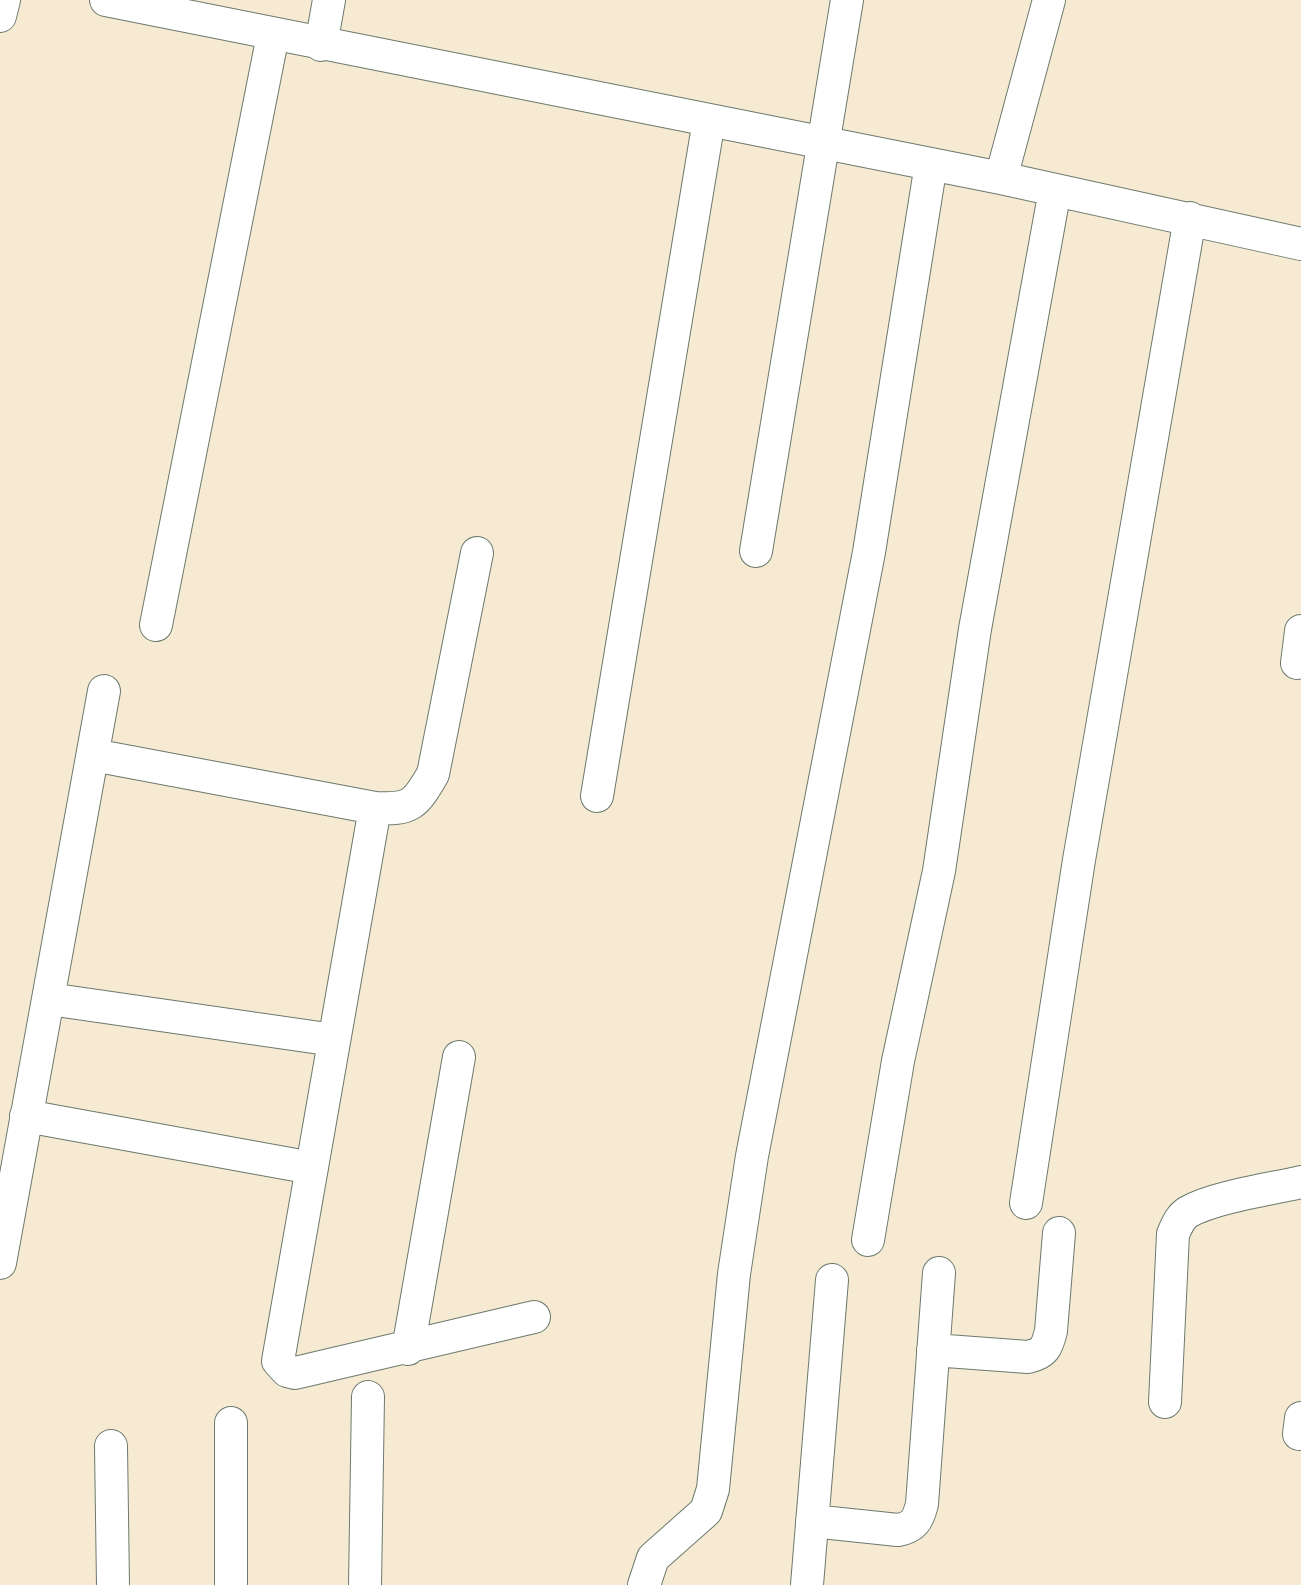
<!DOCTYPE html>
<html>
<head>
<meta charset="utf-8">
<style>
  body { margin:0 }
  canvas { display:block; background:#f7ead3 }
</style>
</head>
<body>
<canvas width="1301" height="1585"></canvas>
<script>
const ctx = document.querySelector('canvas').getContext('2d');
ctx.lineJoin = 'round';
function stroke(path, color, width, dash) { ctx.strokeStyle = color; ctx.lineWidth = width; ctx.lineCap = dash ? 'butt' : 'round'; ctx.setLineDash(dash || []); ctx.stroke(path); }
const minor = new Path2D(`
  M106,0L1001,178L1301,244
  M0,16L4,0
  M321,45L329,0
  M1001,178L1049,0
  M756,551L847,0
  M156,625L273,35
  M1297,663L1301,631
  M93,755L375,808C411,810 415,805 433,774L477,553
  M597,796L709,120
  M375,808L278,1361L287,1371L295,1373L534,1317
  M49,999L334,1040
  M26,1116L312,1168
  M1026,1203L1079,860L1190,218
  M868,1240L898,1061L939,871L975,629L1055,190
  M0,1263L104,691
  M408,1349L459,1057
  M933,1350L1028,1357C1045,1353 1047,1347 1051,1331L1059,1233
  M1165,1402L1173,1234C1177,1225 1180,1217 1188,1212C1214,1197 1271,1189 1301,1182
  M231,1423V1585
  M1299,1434L1301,1418
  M111,1446L113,1585
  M812,1521L898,1530C914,1527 918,1520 922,1504L939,1273
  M365,1585L368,1397
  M644,1585L653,1558L706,1511L713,1489L734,1274L752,1156L869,552L931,164
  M807,1585L832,1280`);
stroke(minor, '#6b7a6c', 34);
stroke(minor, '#fff', 32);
</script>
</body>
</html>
